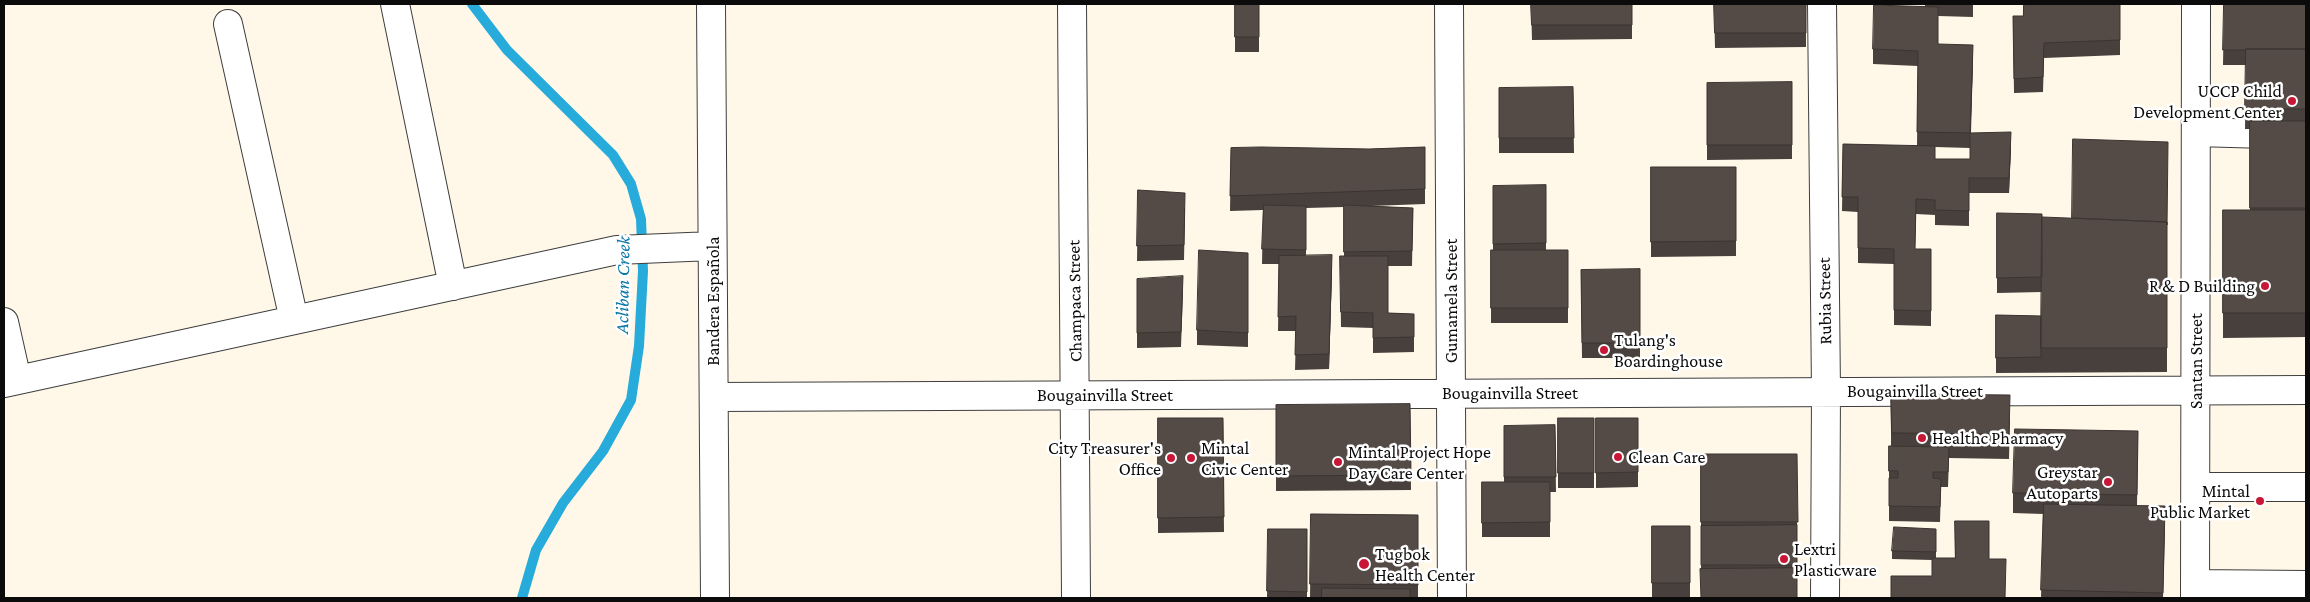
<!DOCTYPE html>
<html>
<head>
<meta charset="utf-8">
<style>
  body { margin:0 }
  #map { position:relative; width:2310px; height:602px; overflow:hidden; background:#fff8e9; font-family:"Crimson Pro",serif }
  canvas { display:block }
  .frame { position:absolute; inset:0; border:5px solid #0b0b0b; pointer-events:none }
</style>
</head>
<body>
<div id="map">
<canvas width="2310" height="602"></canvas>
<div class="frame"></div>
</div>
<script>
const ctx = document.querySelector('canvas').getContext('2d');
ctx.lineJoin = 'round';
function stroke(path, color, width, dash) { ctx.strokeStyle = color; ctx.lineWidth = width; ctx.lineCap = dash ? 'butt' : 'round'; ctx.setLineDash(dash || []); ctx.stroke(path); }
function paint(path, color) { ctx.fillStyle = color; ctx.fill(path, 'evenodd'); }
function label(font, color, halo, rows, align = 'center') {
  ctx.font = font + ' "Crimson Pro",serif'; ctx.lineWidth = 5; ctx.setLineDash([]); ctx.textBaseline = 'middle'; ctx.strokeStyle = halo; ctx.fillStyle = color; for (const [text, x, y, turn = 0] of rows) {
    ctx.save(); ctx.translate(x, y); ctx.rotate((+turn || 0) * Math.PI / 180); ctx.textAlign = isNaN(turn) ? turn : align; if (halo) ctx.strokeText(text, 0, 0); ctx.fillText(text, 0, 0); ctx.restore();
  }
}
stroke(new Path2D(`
  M472,4L507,50L613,155L631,184L641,219L643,271L639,346L631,400L603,451L563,503L536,550L522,598`), '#27abdb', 10);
const minor = new Path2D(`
  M395,4L453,286
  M711,4L715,598
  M1072,4L1076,598
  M1449,4L1452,598
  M1822,4L1826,392L1825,598
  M228,24L294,320
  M2196,132L2266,134
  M4,322L17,380
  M4,383L617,250L712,246
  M714,397L2306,390
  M2196,487H2306
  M2195,584L2306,585
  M2195,598L2196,4`);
stroke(minor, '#3e3e3e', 30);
stroke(minor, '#fff', 28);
paint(new Path2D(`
  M1235,4H1259V52H1235Z
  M1531,4H1632V39L1532,40Z
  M1714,4H1806V47L1715,48Z
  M1925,4H1973V17L1938,16V44L1973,60L1971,133L2011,147L2009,193H1969V226L1935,225V215L1916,214L1915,249H1931V326L1894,325V264L1858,263V212L1842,211L1843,144L1917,146L1918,66L1873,64V49L1925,7ZM1935,147L1970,148V159H1935Z
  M2120,4V55L2044,58L2043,92L2014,93L2013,16H2023Z
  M2224,4H2306V337L2223,338V210H2250V129H2245L2246,65H2223Z
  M1792,82V159L1707,160V83Z
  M1573,87L1574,153H1499V88Z
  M1425,147V204L1371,206L1413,208L1412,266H1388V313L1414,314V352L1373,353V328L1341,327L1340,256H1344V207L1306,208V256L1332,270L1329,369L1295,370L1296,331H1278L1279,264H1262L1263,210L1230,211L1231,148L1369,149Z
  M1651,167H1736V256L1651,257Z
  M1546,185V250H1568V323H1491V250H1493V186Z
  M1138,190L1185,208L1184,260L1137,261Z
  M1997,213L2042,254L2167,245V372L1996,373V315L2041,316L2042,292L1997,293Z
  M1248,253V347L1197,345V330Z
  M1640,269V358H1582L1581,270Z
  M1137,279L1183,291L1181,347L1137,348Z
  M1891,394L2010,419L2009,459L1949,458L1948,487H1941L1940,522L1889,521V446H1891Z
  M1410,404L1411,490L1276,491V405Z
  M1158,418H1223L1224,532L1158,533Z
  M1558,418H1594V488H1558Z
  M1596,418H1638V487L1596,488Z
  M1555,425L1556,492H1550V537H1482V482H1504V426Z
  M2138,431L2137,506L2165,527L2163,598H2041L2043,514L2013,513V493Z
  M1701,454H1797V598H1701Z
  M1311,514L1418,515V598H1310Z
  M1652,526H1690V598H1652Z
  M1268,529H1307V598H1267Z
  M1936,529V558L1989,559L1932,576V560L1892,559V551Z`), '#48403c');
paint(new Path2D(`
  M1973,45V60L1970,148V133Z
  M2011,132V147L2009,193V178Z
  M1332,255V270L1329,369V354Z`), '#3b3431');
const building = new Path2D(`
  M1235,4H1259V37H1235Z
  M1531,4H1632V25H1532Z
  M1714,4H1806V33H1715Z
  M2024,4H2120V40L2044,43L2043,77L2014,79L2013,16H2023Z
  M2224,4H2306V49H2246V50H2223Z
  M1874,5L1938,7V44L1973,45L1970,133L2011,132L2009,178H1969V211L1935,210V200L1916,199L1915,249H1931V311L1894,310V249L1858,248V197H1842L1843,144L1935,146V159H1970V133L1917,132L1918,51L1873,49Z
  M2246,49H2306V109H2245Z
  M1792,82V145H1707V83Z
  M1573,87L1574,138H1499V88Z
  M2250,121H2306V208H2250Z
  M2073,139L2168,142L2167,225V222L2072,218Z
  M1261,147L1369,149L1425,147V189L1230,196L1231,148Z
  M1651,167H1736V241L1651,242Z
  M1546,185V243L1493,244V186Z
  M1138,190L1185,193L1184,245L1137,246Z
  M1264,205L1306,206V250L1262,249Z
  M1344,205L1413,208L1412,251L1344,252Z
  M2223,210H2306V313H2223Z
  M1997,213L2042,214V277L1997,278Z
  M2042,217L2167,222V348H2041Z
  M1199,250L1248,253V333L1197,330Z
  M1491,250H1568V308H1491Z
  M1332,255L1329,354L1295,355L1296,316L1278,317L1279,256Z
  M1340,256H1388V313L1414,314V337L1373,338V313L1341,312Z
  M1640,269V343H1582L1581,270Z
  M1183,276L1181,332L1137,333V279Z
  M1996,315L2041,316V357L1996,358Z
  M1891,394L2010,395L2009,434L1892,433Z
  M1410,404L1411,475L1276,476V405Z
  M1158,418H1223L1224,517L1158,518Z
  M1558,418H1594V473H1558Z
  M1596,418H1638V472L1596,473Z
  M1555,425L1556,477H1504V426Z
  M2015,429L2138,431L2137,495L2013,493Z
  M1889,446L1949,447L1948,472H1933V478L1941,479L1940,507L1889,506V478H1898V471H1889Z
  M1701,454H1797L1798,522H1701Z
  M1482,482H1550V522L1482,523Z
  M2044,504L2165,506L2163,593L2041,590Z
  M1311,514L1418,515V585L1310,584Z
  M1955,521H1989V559H2006L2005,598H1891V576H1932V558H1955Z
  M1797,525V565H1701V526Z
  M1652,526H1690V583H1652Z
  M1894,527L1936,529V552L1892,551Z
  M1268,529H1307V592L1267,591Z
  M1797,568V598H1701L1700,569Z
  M1322,588L1410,589V598H1322Z`);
paint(building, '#544a46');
stroke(building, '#3b3431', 1);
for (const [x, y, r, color] of [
  [2292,101,5,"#c81636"],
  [2265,286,5,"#c81636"],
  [1604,350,5,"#c81636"],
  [1922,438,5,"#c81636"],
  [1618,457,5,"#c81636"],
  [1171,458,5,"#c81636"],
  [1191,458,5,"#c81636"],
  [1338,462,5,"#c81636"],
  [2108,482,5,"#c81636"],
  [2260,501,5,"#c81636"],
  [1784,559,5,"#c81636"],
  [1364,564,6,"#c81636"]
]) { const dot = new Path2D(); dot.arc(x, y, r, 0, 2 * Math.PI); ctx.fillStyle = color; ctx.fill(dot); stroke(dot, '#fff', 2); }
label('18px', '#0b0b0b', '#fff', [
  ["UCCP Child",2282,91,"right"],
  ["Development Center",2282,112,"right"],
  ["R & D Building",2255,286,"right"],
  ["Tulang's",1614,340],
  ["Boardinghouse",1614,361],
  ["Healthc Pharmacy",1932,438],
  ["City Treasurer's",1161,448,"right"],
  ["Office",1161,469,"right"],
  ["Mintal",1201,448],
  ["Civic Center",1201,469],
  ["Mintal Project Hope",1348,452],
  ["Day Care Center",1348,473],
  ["Clean Care",1628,457],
  ["Greystar",2098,472,"right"],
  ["Autoparts",2098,493,"right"],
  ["Mintal",2250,491,"right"],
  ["Public Market",2250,512,"right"],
  ["Lextri",1794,549],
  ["Plasticware",1794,570],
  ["Tugbok",1375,554],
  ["Health Center",1375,575]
], 'left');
label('18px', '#0b0b0b', '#fff', [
  ["Bandera Española",713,301,-90],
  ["Champaca Street",1075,301,-91],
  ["Gumamela Street",1451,301,-90],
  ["Rubia Street",1825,301,-91],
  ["Santan Street",2196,361,-90],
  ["Bougainvilla Street",1915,391],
  ["Bougainvilla Street",1510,393],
  ["Bougainvilla Street",1105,395]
]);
label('italic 19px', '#0977a8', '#fff', [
  ["Acliban Creek",623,285,-89]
]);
</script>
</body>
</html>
